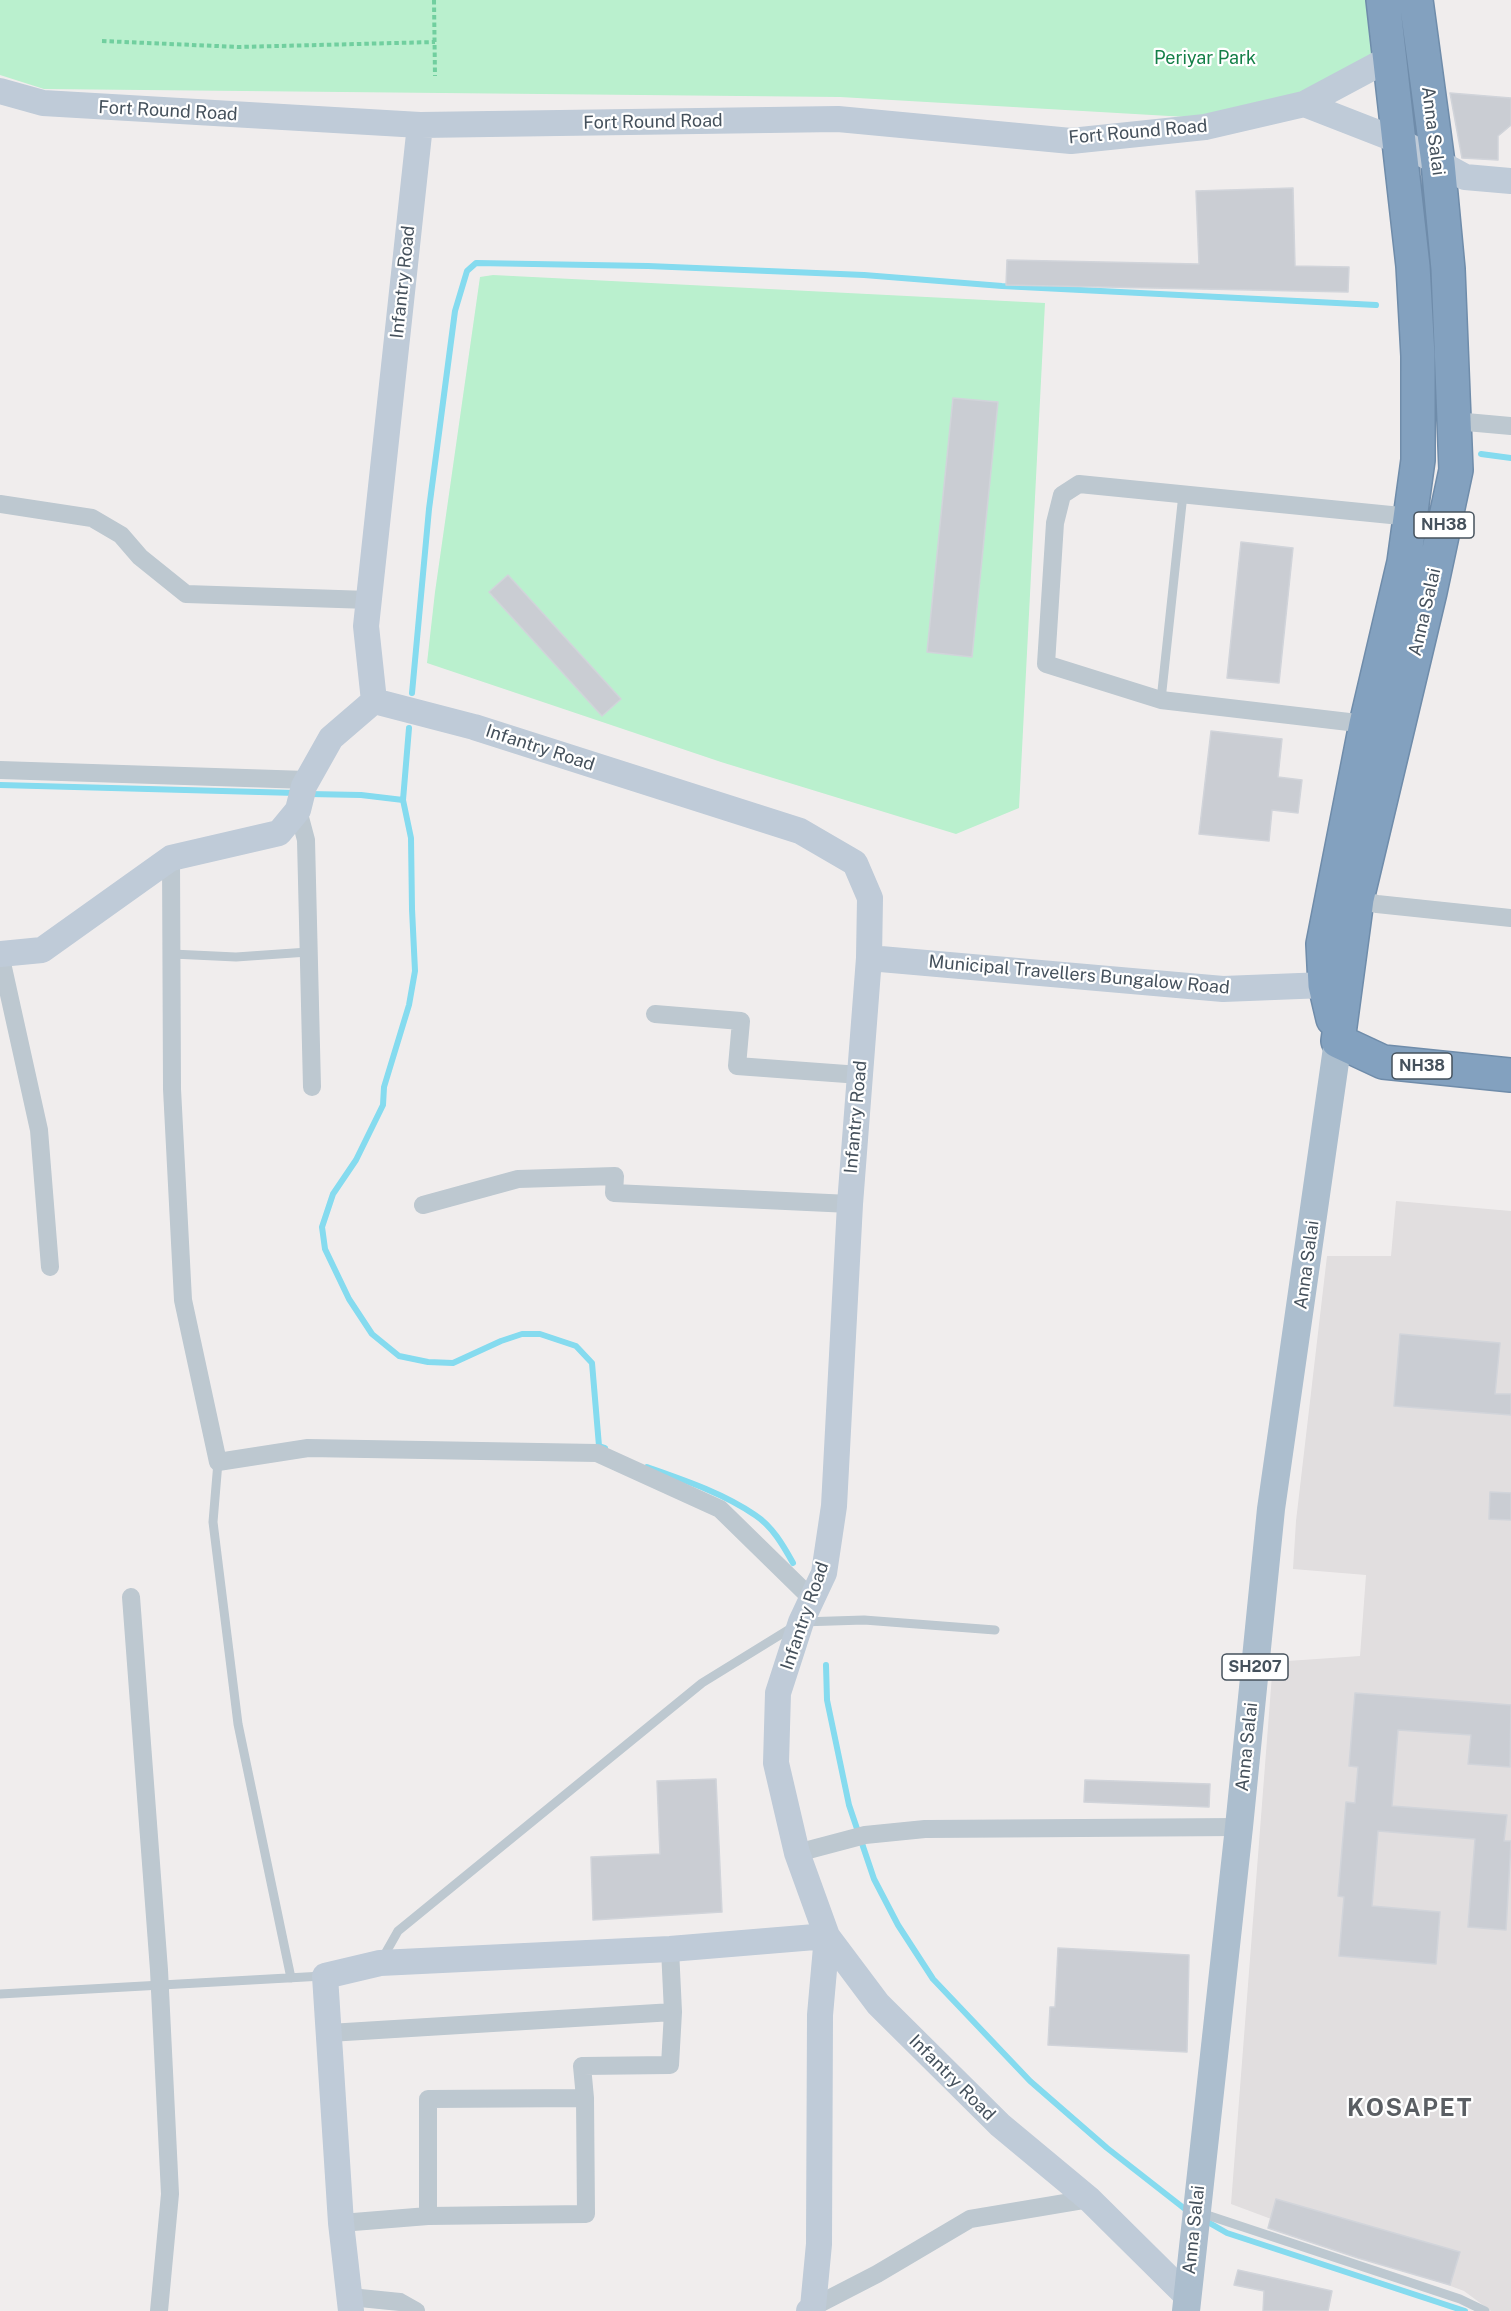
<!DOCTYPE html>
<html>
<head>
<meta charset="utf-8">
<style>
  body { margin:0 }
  canvas { display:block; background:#f0eded }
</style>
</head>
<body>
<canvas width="1511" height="2311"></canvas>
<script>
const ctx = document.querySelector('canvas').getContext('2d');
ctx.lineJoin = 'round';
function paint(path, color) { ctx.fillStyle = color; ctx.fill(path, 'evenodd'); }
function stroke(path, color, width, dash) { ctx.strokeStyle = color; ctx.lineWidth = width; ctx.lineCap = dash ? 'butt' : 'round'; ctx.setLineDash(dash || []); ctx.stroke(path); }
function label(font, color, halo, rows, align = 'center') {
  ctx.font = font + ' "Public Sans",sans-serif'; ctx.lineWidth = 4.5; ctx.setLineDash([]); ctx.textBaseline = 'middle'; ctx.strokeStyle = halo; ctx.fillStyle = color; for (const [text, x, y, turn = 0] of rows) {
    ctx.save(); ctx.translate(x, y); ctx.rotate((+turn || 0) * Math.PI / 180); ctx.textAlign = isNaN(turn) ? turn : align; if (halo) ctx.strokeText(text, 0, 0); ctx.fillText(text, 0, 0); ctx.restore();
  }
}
paint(new Path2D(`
  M1396,1201L1511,1211V2311H1491L1464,2291L1231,2204L1273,1662L1360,1656L1366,1575L1293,1569L1296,1521L1327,1256H1391Z`), '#e1dedf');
paint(new Path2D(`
  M0,0H1373L1384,54L1299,99L1204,118L840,97L44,89L0,75Z
  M493,275L1045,303L1019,808L956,834L721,762L427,663L435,592L480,277Z`), '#baf0ce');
stroke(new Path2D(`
  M1481,454L1511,458
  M412,693L429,509L455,311L467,271L476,263L648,266L864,275L1002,286L1376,305
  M0,785L296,793
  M309,794L361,795L403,800L411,838L412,909L415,971L409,1005L384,1087L383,1105L356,1160L333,1194L322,1227L325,1249L349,1299L372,1334L399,1356L428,1362L453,1363L501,1341L522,1334H540L576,1346L592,1363L599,1446L605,1448
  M403,800L409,728
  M647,1467C684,1480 723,1493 755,1515C772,1526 783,1545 793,1563
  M826,1665L827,1700L849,1805L874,1879L898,1925L933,1979L1030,2081L1107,2148L1185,2209
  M1206,2221L1227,2233L1465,2311`), '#85dbef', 6);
const building = new Path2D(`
  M1450,93L1511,98V125L1498,136V160L1462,158Z
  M1293,188L1295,266L1349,267L1348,292L1006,285L1007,260L1199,264L1196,191Z
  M953,398L998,402L972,657L927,652Z
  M1241,542L1293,548L1279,683L1227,678Z
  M508,575L621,699L602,716L489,592Z
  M1211,731L1282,739L1278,777L1302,780L1298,813L1272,810L1269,841L1199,834Z
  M1400,1334L1500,1343L1495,1394H1511V1415L1394,1406Z
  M1490,1492L1511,1493V1520L1489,1519Z
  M1355,1693L1511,1705L1510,1767L1468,1764L1471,1735L1398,1730L1392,1806L1507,1815L1504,1841H1511L1506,1930L1468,1927L1475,1839L1378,1831L1372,1906L1440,1912L1436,1964L1339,1956L1344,1897L1338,1896L1346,1802L1355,1803L1358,1767L1349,1766Z
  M716,1779L722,1912L593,1920L591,1857L660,1854L657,1781Z
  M1085,1780L1210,1784L1209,1807L1084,1802Z
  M1058,1948L1189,1955L1187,2052L1048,2045L1050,2007H1055Z
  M1276,2199L1460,2252L1450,2285L1358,2258L1268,2228Z
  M1238,2270L1332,2291L1328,2311H1263L1264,2291L1234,2285Z`);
paint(building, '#cacdd3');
stroke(building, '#d1d4da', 1.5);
const highway = new Path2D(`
  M1333,1019L1325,985L1323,944L1366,724L1404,562L1418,460V356L1413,266L1383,0
  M1338,1041L1357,899L1430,592L1456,470L1448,269L1438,163L1416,0
  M1338,1041L1383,1062L1511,1075`);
stroke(highway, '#6f8caa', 36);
stroke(new Path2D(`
  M434,0L435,76
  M102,41L239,47L435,42`), '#71cf9f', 4, [4.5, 3]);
stroke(new Path2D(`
  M1161,700L1183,494
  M172,954L236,957L308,952
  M218,1462L213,1522L238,1724L291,1978
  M381,1961L398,1931L702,1683L801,1622L864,1620L995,1630
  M0,1994L323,1976
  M1201,2213L1460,2299L1485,2311`), '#bdc8d0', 9);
stroke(new Path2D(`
  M1455,421L1511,426
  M0,504L92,518L121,535L140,557L186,594L369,600
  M1366,724L1161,700L1046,664L1055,523L1062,495L1079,484L1411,517
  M0,770L307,780
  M298,810L306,840L312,1087
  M171,858L172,1089L183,1300L218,1462L308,1448L597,1453L720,1509L812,1599
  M1357,899L1377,904L1511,918
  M0,954L39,1130L50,1267
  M655,1014L741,1021L737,1066L860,1075
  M423,1205L518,1179L615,1176L614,1193L850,1204
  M131,1597L159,1970L170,2194L159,2311
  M797,1853L865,1835L925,1829L1239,1827
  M329,2033L673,2012
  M428,2216V2099L585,2098
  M341,2223L428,2216L586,2214L585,2098L582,2066L670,2065L673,2012L670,1949
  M350,2297L400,2302L416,2311
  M813,2307L877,2274L970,2219L1089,2199`), '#bdc8d0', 18);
stroke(new Path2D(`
  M0,91L43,103L420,125L838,119L1071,141L1205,127L1304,104L1390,58
  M1304,104L1399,141L1465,177L1511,181
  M420,125L366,626L374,701L474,727L800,831L855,863L870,898L869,958L850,1204L834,1506L824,1573L801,1622L778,1693L776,1763L797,1853L827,1936L878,2004L1000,2125L1089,2199L1186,2295
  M0,954L42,950L171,858L279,833L298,810L304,786L331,738L374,701
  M869,958L1223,989L1325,985
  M351,2311L341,2223L325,1976L380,1963L670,1949L827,1936L820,2015L819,2244L813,2307L809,2311`), '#bfcbd8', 26);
stroke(new Path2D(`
  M1186,2311L1239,1827L1271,1509L1338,1041`), '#acbece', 28);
stroke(highway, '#83a1bf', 33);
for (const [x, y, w] of [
  [1444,525,60],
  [1422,1066,60],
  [1255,1667,66]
]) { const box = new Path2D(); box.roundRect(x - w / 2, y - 13, w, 26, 4.5); ctx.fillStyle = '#fff'; ctx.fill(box); stroke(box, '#45515c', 1.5); }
label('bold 16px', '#45515c', null, [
  ["NH38",1444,525],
  ["NH38",1422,1066],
  ["SH207",1255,1667]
]);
label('18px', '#137f47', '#fff', [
  ["Periyar Park",1205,58]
]);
label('18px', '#45515c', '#fff', [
  ["Fort Round Road",168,111,3],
  ["Fort Round Road",653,122,-1],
  ["Anna Salai",1433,131,83],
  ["Fort Round Road",1138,132,-5],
  ["Infantry Road",403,282,-84],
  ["Anna Salai",1425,612,-77],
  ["Infantry Road",540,748,18],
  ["Municipal Travellers Bungalow Road",1079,975,5],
  ["Infantry Road",856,1117,-85],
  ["Anna Salai",1307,1265,-82],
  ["Infantry Road",805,1616,-71],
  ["Anna Salai",1247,1747,-84],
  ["Infantry Road",952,2078,45],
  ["Anna Salai",1194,2230,-84]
]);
ctx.letterSpacing = '1.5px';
label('bold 24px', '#5a5e63', '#fff', [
  ["KOSAPET",1410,2109]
]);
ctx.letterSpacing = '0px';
</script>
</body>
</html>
